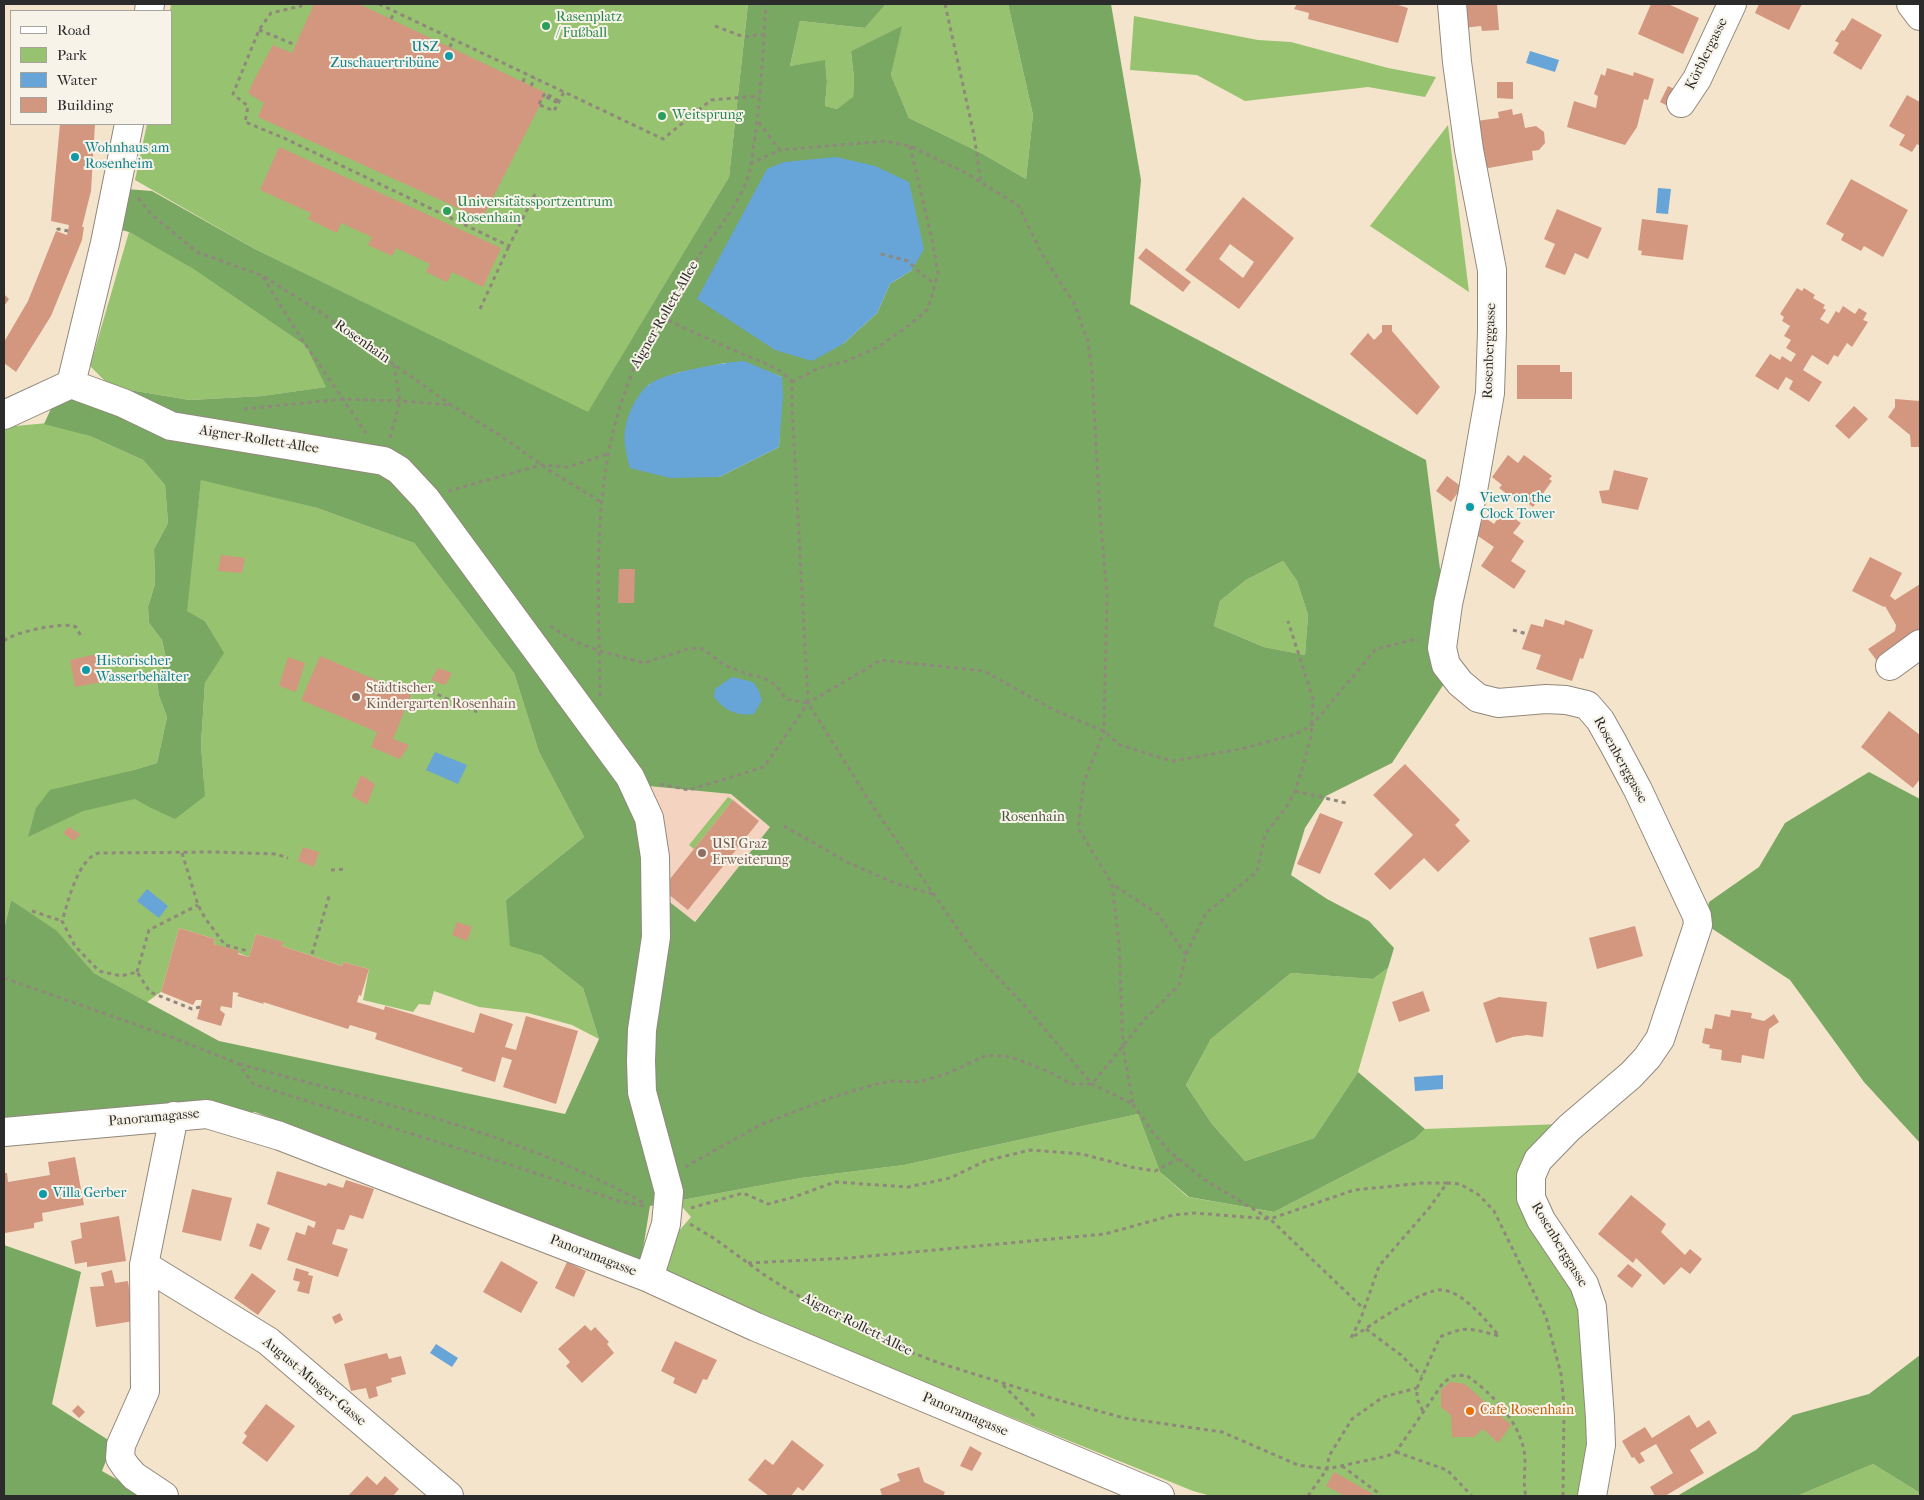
<!DOCTYPE html>
<html>
<head>
<meta charset="utf-8">
<style>
  body { margin:0 }
  #map { position:relative; width:1924px; height:1500px; overflow:hidden; background:#f5e4cc; font-family:"IM FELL French Canon",serif }
  canvas { display:block }
  .frame { position:absolute; inset:0; border:5px solid #2b2b2b; pointer-events:none }
  .legend { position:absolute; left:10px; top:10px; width:162px; height:115px; box-sizing:border-box; background:#f7f3e8; border:1px solid #a5a39c; margin:0; padding:6px 9px; list-style:none; font-size:15px; color:#2b2b2b }
  .legend li { display:flex; align-items:center; gap:10px; height:25px }
  .legend b { width:25px; border:1px solid #a5a39c }
</style>
</head>
<body>
<div id="map">
<canvas width="1924" height="1500"></canvas>
<div class="frame"></div>
<ul class="legend">
<li><b style="height:6px;background:#fff"></b>Road</li>
<li><b style="height:14px;background:#97c26f"></b>Park</li>
<li><b style="height:14px;background:#67a4d8"></b>Water</li>
<li><b style="height:14px;background:#d39780"></b>Building</li>
</ul>
</div>
<script>
const ctx = document.querySelector('canvas').getContext('2d');
ctx.lineJoin = 'round';
function paint(path, color) { ctx.fillStyle = color; ctx.fill(path, 'evenodd'); }
function stroke(path, color, width, dash) { ctx.strokeStyle = color; ctx.lineWidth = width; ctx.lineCap = dash ? 'butt' : 'round'; ctx.setLineDash(dash || []); ctx.stroke(path); }
function label(font, color, halo, rows, align = 'center') {
  ctx.font = font + ' "IM FELL French Canon",serif'; ctx.lineWidth = 4; ctx.setLineDash([]); ctx.textBaseline = 'middle'; ctx.strokeStyle = halo; ctx.fillStyle = color; for (const [text, x, y, turn = 0] of rows) {
    ctx.save(); ctx.translate(x, y); ctx.rotate((+turn || 0) * Math.PI / 180); ctx.textAlign = isNaN(turn) ? turn : align; if (halo) ctx.strokeText(text, 0, 0); ctx.fillText(text, 0, 0); ctx.restore();
  }
}
paint(new Path2D(`
  M638,785L731,794L770,827L694,922L662,896Z`), '#f4d3c0');
paint(new Path2D(`
  M171,4H748L729,177L588,413L255,249L135,180L147,124H171V11H170Z
  M886,4H1008L1033,115L1026,179L981,153L909,118L891,75L901,27L851,51L854,79L853,98L837,109L825,106L827,82L825,61L790,66L800,21L865,28Z
  M1134,16L1258,40L1291,42L1388,68L1436,77L1425,97L1368,87L1245,101L1197,75L1130,70Z
  M1448,125L1469,292L1370,226Z
  M129,232L188,265L306,346L327,387L262,396L190,400L111,387L90,366Z
  M48,423L90,436L143,460L165,485L168,523L154,549L155,584L148,607L149,623L162,640L167,663L156,674L159,696L167,717L157,763L130,771L59,815L204,784L201,744L205,683L223,653L205,621L186,611L201,479L317,508L414,543L514,673L539,752L584,837L506,900L541,955L583,988L599,1039L572,1025L528,1013L479,1007L434,991L430,1005L419,1004L413,1012L363,1000L369,969L343,962L342,966L282,946L283,942L256,934L249,957L214,944L215,939L179,928L161,992L147,1002L94,973L64,939L11,900L4,929V427Z
  M1283,561L1297,581L1308,615L1305,655L1264,647L1214,626L1220,601L1246,580Z
  M728,797L733,800L694,849L689,845Z
  M1388,968L1358,1072L1314,1138L1245,1161L1212,1124L1186,1085L1211,1039L1291,973L1373,979Z
  M1138,1114L1160,1172L1188,1197L1274,1212L1415,1139L1425,1129L1561,1124L1520,1169L1517,1182L1519,1198L1583,1305L1592,1496H1211L1193,1491C1016,1419 839,1349 666,1271L671,1240L691,1217L677,1201L801,1178L904,1165Z
  M1873,1464L1920,1493V1496H1797Z`), '#97c26f');
paint(new Path2D(`
  M748,4H886L865,28L800,21L790,66L825,60L827,82L825,106L837,109L853,97L854,79L851,51L902,26L891,75L909,118L981,153L1026,179L1033,115L1008,4H1111L1141,180L1130,304L1426,460L1453,670L1392,763L1326,796L1305,828L1291,875L1327,899L1369,921L1394,948L1388,968L1373,979L1291,973L1211,1039L1186,1085L1212,1124L1245,1161L1314,1138L1358,1072L1425,1129L1415,1139L1274,1212L1189,1197L1160,1172L1138,1114L904,1165L801,1178L650,1206L641,1261L255,1112L4,1117V929L11,900L57,931L94,973L219,1041L565,1114L599,1039L583,988L541,955L510,946L506,900L584,837L539,752L514,673L414,543L317,508L201,480L187,611L205,621L224,653L205,683L201,744L205,796L175,819L151,808L135,799L83,811L28,837L36,808L50,790L130,771L157,763L167,717L159,696L156,674L167,663L162,640L149,623L148,607L155,584L154,549L168,523L165,485L143,460L90,436L44,424L55,400L111,387L190,400L262,396L326,387L306,346L192,268L129,232L118,229L126,189L152,191L255,249L588,412L729,177ZM909,182L912,270L890,284L877,313L843,344ZM725,363L764,370L782,377L779,447L719,477L648,385L677,373ZM1283,561L1297,581L1308,615L1305,655L1264,647L1214,626L1220,601L1246,580ZM638,785L731,794L770,827L695,922L662,896Z
  M1869,772L1920,799V1143L1864,1082L1790,980L1705,924L1709,902L1759,867L1785,823Z
  M4,1245L81,1272L52,1404L113,1443L102,1471L146,1496H4Z
  M1920,1355V1493L1873,1464L1797,1496H1677L1756,1450L1793,1415L1869,1394Z`), '#79a862');
paint(new Path2D(`
  M1530,51L1559,60L1555,72L1526,63Z
  M836,157L875,166L909,182L924,249L912,270L890,284L877,313L843,344L812,361L775,350L697,299L767,169L784,162Z
  M1658,188L1671,189L1668,214L1656,213Z
  M744,361L782,377L783,396L779,447L719,477L670,478L630,468C628,461 626,453 625,445C622,426 633,399 647,386C663,372 722,363 744,361Z
  M732,677L753,682L759,691L762,700L754,714C737,716 725,711 714,697L715,689Z
  M435,752L467,765L458,784L426,770Z
  M147,889L168,906L159,918L137,901Z
  M1443,1075V1089L1415,1091L1414,1077Z
  M436,1344L458,1358L452,1367L430,1353Z`), '#67a4d8');
paint(new Path2D(`
  M314,4H359L546,93L482,219L258,117L264,103L248,93L254,80L273,45L292,53Z
  M1297,4H1395L1408,8L1398,43L1308,19L1309,13L1294,9Z
  M1461,4H1497L1499,30L1482,31L1481,26L1463,28Z
  M1651,4H1668L1699,18L1683,54L1638,34Z
  M1759,4H1802L1789,30L1755,13Z
  M1852,18L1882,35L1861,70L1833,53L1839,43L1835,41L1842,30L1844,31Z
  M1607,68L1633,76L1634,72L1654,79L1648,100L1644,99L1637,127L1625,145L1567,127L1574,101L1596,108L1598,96L1594,94L1601,74L1605,76Z
  M1497,82H1513V99L1497,98Z
  M1668,86L1679,91L1672,108L1660,102Z
  M1907,95L1920,102V146L1917,144L1912,152L1899,145L1905,135L1889,126Z
  M1512,109L1513,115L1522,113L1525,128L1536,126L1544,132L1545,143L1539,150L1532,151L1533,160L1483,169L1476,121L1499,118L1498,112Z
  M60,124H95L91,191L82,227H84L82,240L51,316L16,372L4,363V342L28,301L56,231L67,235L69,225L51,221Z
  M279,147L501,248L483,287L452,272L447,282L426,272L430,264L396,248L392,256L368,245L372,237L341,223L337,233L308,219L311,213L260,190Z
  M1851,179L1908,210L1883,257L1864,246L1861,251L1841,240L1844,234L1826,224Z
  M1243,197L1294,238L1239,309L1185,270ZM1230,244L1254,262L1243,278L1219,259Z
  M1557,209L1602,228L1588,259L1575,253L1565,275L1545,267L1555,244L1544,239Z
  M1642,219L1688,225L1683,260L1641,255L1642,251L1638,250Z
  M1146,248L1191,282L1183,292L1138,258Z
  M1797,288L1802,291L1804,288L1815,295L1813,298L1825,305L1823,308L1826,310L1820,319L1828,324L1836,311L1839,313L1843,306L1855,314L1859,308L1867,313L1863,320L1868,322L1852,347L1847,343L1838,357L1834,355L1828,365L1812,355L1803,370L1822,382L1809,402L1789,389L1793,381L1786,377L1778,390L1755,376L1770,354L1780,360L1782,356L1791,362L1796,354L1786,348L1791,340L1784,336L1790,326L1782,321L1784,317L1780,314Z
  M4,294L9,299L4,306Z
  M1382,325H1392V331L1440,387L1417,415L1350,354L1368,333L1374,340L1382,332Z
  M1517,365H1560V372H1572V399H1517Z
  M1895,399L1920,401V447H1911L1910,435L1888,417L1895,407Z
  M1854,406L1868,419L1849,439L1835,426Z
  M1508,455L1518,463L1524,455L1552,476L1549,479L1552,481L1533,507L1522,499L1519,503L1499,488L1502,485L1492,477Z
  M1614,470L1648,478L1638,510L1602,503L1599,491L1609,490Z
  M1447,476L1462,487L1451,502L1436,491Z
  M1503,511L1521,523L1513,533L1524,541L1511,561L1526,571L1514,589L1481,566L1494,547L1475,534L1484,517L1494,524Z
  M221,555L245,558L242,573L218,571Z
  M1870,557L1902,573L1890,596L1895,600L1920,584V639L1880,665L1868,649L1895,631L1896,625L1885,606L1884,607L1852,591Z
  M619,569H635L634,603H618Z
  M1545,619L1564,625L1565,620L1593,630L1583,659L1580,658L1572,681L1536,669L1541,655L1522,649L1531,624L1543,627Z
  M97,654L102,682L75,687L70,660Z
  M320,656L411,695L393,739L409,745L400,759L371,747L377,732L301,700Z
  M288,657L305,663L296,692L279,686Z
  M438,668L452,673L445,685L431,680Z
  M1889,711L1920,735V779L1913,788L1861,747Z
  M1405,764L1460,820L1455,825L1470,841L1438,872L1424,858L1390,890L1374,874L1413,835L1373,795Z
  M361,775L375,784L367,805L352,796Z
  M733,800L759,821L688,910L662,889Z
  M1320,813L1343,822L1320,874L1297,864Z
  M69,827L80,834L74,841L63,833Z
  M303,847L319,852L314,867L298,861Z
  M457,922L472,927L467,941L452,935Z
  M1635,926L1643,956L1597,969L1589,938Z
  M179,928L215,939L214,944L239,951L238,954L249,957L256,934L284,942L282,946L342,966L343,962L369,969L361,996L359,995L357,1002L384,1010L385,1006L474,1033L480,1013L513,1024L505,1047L516,1050L526,1016L578,1031L556,1104L503,1087L512,1060L502,1057L495,1082L461,1071L463,1068L375,1039L377,1033L350,1025L348,1029L263,1002L264,1004L237,996L239,993L233,992L232,1008L221,1006L220,1010L225,1014L221,1026L197,1019L202,1000H196L193,1005L161,992Z
  M1423,991L1430,1011L1399,1022L1392,1002Z
  M1499,997L1547,1002L1543,1037L1527,1035L1513,1037L1496,1043L1483,1003Z
  M1731,1010L1752,1013L1751,1018L1764,1021L1774,1014L1779,1022L1769,1029L1764,1059L1742,1055L1741,1063L1721,1060L1722,1050L1709,1048L1710,1045L1702,1043L1705,1028L1712,1029L1715,1014L1730,1017Z
  M75,1157L84,1205L42,1213L43,1221L34,1223V1228L5,1233L4,1173H7L8,1182L50,1175L48,1162Z
  M277,1171L326,1186L328,1183L343,1188L346,1180L374,1189L363,1219L350,1215L344,1230L337,1229L332,1244L348,1249L338,1277L287,1260L296,1232L305,1235L308,1225L314,1228L316,1222L267,1204Z
  M192,1189L232,1198L221,1241L182,1232Z
  M1631,1195L1666,1224L1661,1232L1685,1255L1690,1249L1702,1259L1690,1274L1681,1267L1664,1285L1636,1258L1633,1263L1598,1234Z
  M119,1216L126,1261L87,1267V1262L75,1264L71,1241L82,1238L80,1223Z
  M257,1223L270,1228L261,1250L249,1246Z
  M501,1261L538,1282L521,1313L483,1292Z
  M567,1262L586,1271L574,1297L555,1288Z
  M1628,1264L1642,1275L1632,1288L1617,1276Z
  M296,1268L309,1272L308,1275L313,1276L309,1294L297,1291L300,1282L293,1280Z
  M112,1270L115,1283L128,1281L134,1321L96,1327L90,1287L104,1286L101,1273Z
  M252,1273L276,1291L258,1315L234,1298Z
  M340,1313L343,1320L335,1324L332,1317Z
  M585,1325L591,1331L595,1327L609,1342L607,1344L614,1353L582,1383L566,1366L570,1362L558,1349Z
  M675,1341L717,1360L707,1380L703,1379L696,1394L673,1383L675,1378L661,1371Z
  M387,1353L389,1359L401,1356L406,1374L391,1378L392,1382L376,1387L378,1396L369,1399L366,1388L351,1391L344,1364Z
  M1450,1382L1465,1384L1511,1425L1498,1443L1483,1429L1474,1437H1452L1451,1415L1441,1407V1390Z
  M266,1404L295,1426L267,1462L242,1443L247,1436L244,1433Z
  M78,1405L85,1412L79,1418L72,1411Z
  M1689,1415L1697,1428L1709,1420L1717,1433L1690,1450L1704,1473L1665,1496H1655L1650,1487L1673,1473L1656,1444L1640,1453L1645,1461L1639,1464L1634,1457L1632,1458L1622,1441L1645,1427L1652,1438Z
  M792,1440L824,1465L803,1491L798,1487L791,1496H769L748,1480L765,1459L773,1465Z
  M970,1446L982,1453L972,1471L960,1466Z
  M919,1467L924,1482L945,1492L943,1496H882L880,1489L900,1481L897,1474Z
  M1334,1472L1373,1494L1371,1496H1345L1326,1486Z
  M367,1476L377,1485L385,1476L399,1489L393,1496H348Z`), '#d39780');
const minor = new Path2D(`
  M1452,4L1457,62L1469,150L1492,270V331L1490,393L1472,496L1448,604L1442,648L1446,665L1460,683L1478,698L1498,703L1546,699L1566,700L1587,705L1600,720L1613,743L1638,790L1697,916L1698,925L1660,1039L1647,1058L1631,1075L1569,1128L1538,1160L1531,1176V1198L1541,1220L1584,1284L1592,1307L1600,1418L1601,1445L1592,1496
  M1911,4L1920,16
  M149,11L150,4
  M1681,103L1697,79L1732,4
  M71,384L123,403L171,426L384,461L399,470L426,499L630,777L649,818L655,857L656,937L642,1030L641,1061L642,1092L669,1192L666,1224L649,1278
  M71,384L105,243L129,124
  M4,415L71,384
  M1890,666L1920,644
  M4,1132L207,1114L280,1136L649,1278L756,1327L1160,1496
  M144,1265L268,1341L449,1496
  M164,1496L134,1476L126,1467L120,1458L121,1445L145,1391L144,1265L174,1116`);
stroke(minor, '#90887c', 30);
stroke(new Path2D(`
  M301,4V6L271,13L259,30L233,94L248,106L245,122L284,138L509,246L536,192
  M379,4L663,139L711,100L759,96
  M945,4L974,135L981,182
  M391,19L395,11
  M715,26L744,37L764,34
  M259,30L296,45
  M450,47L453,39
  M523,82L526,74
  M531,86L535,78
  M539,104L545,93L559,101L558,103L546,97
  M540,105L554,111L564,92
  M750,164L780,150
  M138,198L151,214L197,252L263,276L320,312L451,405L501,436L549,470L601,502
  M57,230L58,229L68,231
  M881,254L908,261L920,273L935,284
  M263,277L295,329L366,433
  M480,309L509,246
  M661,317C688,330 715,342 742,354C760,362 779,366 792,382V406L808,703L868,799L973,951L1023,1004L1092,1084L1133,1104L1123,1047L1119,944L1112,884L1078,828L1084,782L1104,731L1107,595L1100,514L1092,372L1088,342L1074,303L1042,254L1018,205L964,172L910,146L886,141L780,150L757,120
  M792,382L819,368L847,361L878,347L908,326L928,309L938,274L933,244L910,146
  M244,409L343,399L400,401L451,405
  M390,438L400,401L394,365
  M448,491L541,465L568,467L607,454
  M550,626L576,642L600,651L644,663L691,648L703,649L726,666L748,674L764,678L776,685L786,699L808,703
  M1513,630L1527,634
  M4,641C12,632 67,621 76,627L81,636
  M423,688L477,712
  M600,696C599,593 590,487 626,389C643,341 672,296 701,253C717,230 739,204 748,177C752,166 752,154 754,143C761,97 763,50 766,4
  M660,784L689,790L764,767L808,703L881,660L984,671L1054,710L1104,731L1120,745L1172,761L1241,749L1296,734L1312,725L1376,649L1416,639L1419,640
  M1295,791L1346,803
  M784,826L849,863L897,884L933,894
  M182,853L198,905L205,918L225,945L248,951
  M331,870L346,869
  M32,911L62,921
  M312,954L330,893
  M1186,954L1206,913L1257,872L1265,834L1287,806L1295,791L1302,769L1311,737L1313,699L1288,621
  M137,972L149,930L198,905
  M4,978L171,1037L239,1064L253,1084L514,1166L619,1201L644,1206
  M200,1007L192,1009L150,992L137,972L121,976L99,971L75,946L62,921C68,902 78,858 99,853L213,852L276,854L288,858
  M239,1064C377,1102 518,1133 644,1203
  M1133,1104L1151,1130L1169,1151L1205,1180L1270,1219L1354,1190L1423,1183H1447L1430,1207L1379,1266L1361,1318L1351,1338C1369,1327 1424,1287 1443,1290C1463,1292 1487,1321 1499,1336C1473,1329 1466,1325 1440,1337L1417,1388V1399L1423,1411
  M685,1167L760,1125L833,1097L873,1085L892,1081L920,1082L948,1073L987,1055L1011,1057L1050,1072L1071,1084H1092L1144,1020L1179,985L1186,955L1158,914L1112,884
  M1447,1183L1460,1184L1479,1195L1494,1211L1546,1317L1561,1374L1564,1405L1563,1496
  M691,1208L743,1193L768,1204L794,1197L835,1182L908,1187L950,1178L985,1161L1030,1150L1082,1154L1131,1167L1155,1171L1178,1159
  M690,1224L715,1239L763,1274L788,1290L885,1342L939,1363L1051,1398L1124,1418L1222,1432L1298,1465L1327,1469L1387,1456L1396,1452L1443,1383L1453,1376L1466,1375C1491,1393 1517,1418 1524,1450C1527,1465 1522,1481 1526,1496
  M748,1263L849,1258L1105,1234L1173,1215L1195,1213L1270,1219L1364,1309
  M1366,1329L1401,1355L1422,1376
  M1003,1385L1035,1417
  M1396,1452L1447,1470L1472,1496
  M1342,1466L1377,1492L1380,1496
  M1308,1496L1327,1469L1329,1456L1352,1419L1383,1397L1417,1388`), '#90887c', 3, [4, 4]);
stroke(minor, '#fff', 28);
for (const [x, y, r, color] of [
  [546,26,5,"#2e9e5b"],
  [449,56,5,"#0f9aa8"],
  [662,116,5,"#2e9e5b"],
  [75,157,5,"#0f9aa8"],
  [447,211,5,"#2e9e5b"],
  [1470,507,5,"#0f9aa8"],
  [86,670,5,"#0f9aa8"],
  [356,697,5,"#8d6e63"],
  [702,853,5,"#8d6e63"],
  [43,1194,5,"#0f9aa8"],
  [1470,1411,5,"#e8710a"]
]) { const dot = new Path2D(); dot.arc(x, y, r, 0, 2 * Math.PI); ctx.fillStyle = color; ctx.fill(dot); stroke(dot, '#f7f3e8', 2); }
label('14px', '#27864d', '#f7f3e8', [
  ["Rasenplatz",556,18],
  ["/ Fußball",556,34],
  ["Weitsprung",672,116],
  ["Universitätssportzentrum",457,203],
  ["Rosenhain",457,219]
], 'left');
label('14px', '#0d838f', '#f7f3e8', [
  ["USZ",439,48,"right"],
  ["Zuschauertribüne",439,64,"right"],
  ["Wohnhaus am",85,149],
  ["Rosenheim",85,165],
  ["View on the",1480,499],
  ["Clock Tower",1480,515],
  ["Historischer",96,662],
  ["Wasserbehälter",96,678],
  ["Villa Gerber",53,1194]
], 'left');
label('14px', '#2b2b2b', '#f7f3e8', [
  ["Körblergasse",1707,54,-64],
  ["Aigner-Rollett-Allee",665,315,-60],
  ["Rosenhain",362,342,35],
  ["Rosenberggasse",1490,351,-88],
  ["Aigner-Rollett-Allee",259,440,9],
  ["Rosenberggasse",1620,760,61],
  ["Panoramagasse",154,1118,-5],
  ["Rosenberggasse",1559,1245,59],
  ["Panoramagasse",593,1256,21],
  ["Aigner-Rollett-Allee",857,1325,27],
  ["August-Musger-Gasse",314,1382,40],
  ["Panoramagasse",965,1415,23]
]);
label('14px', '#785e54', '#f7f3e8', [
  ["Städtischer",366,689],
  ["Kindergarten Rosenhain",366,705],
  ["USI Graz",712,845],
  ["Erweiterung",712,861]
], 'left');
label('14px', '#4b583f', '#f7f3e8', [
  ["Rosenhain",1033,818]
]);
label('14px', '#c56008', '#f7f3e8', [
  ["Cafe Rosenhain",1480,1411]
], 'left');
</script>
</body>
</html>
